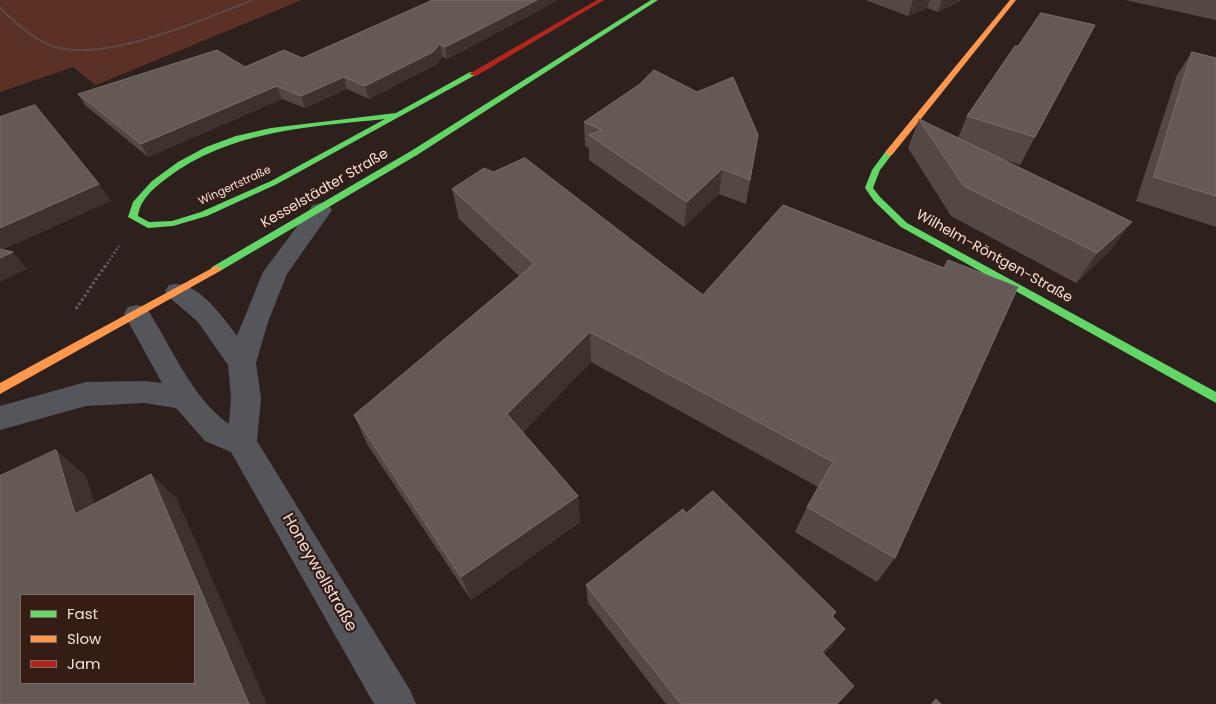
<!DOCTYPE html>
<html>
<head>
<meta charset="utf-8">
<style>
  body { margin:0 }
  #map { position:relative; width:1216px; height:704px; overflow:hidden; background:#2e211d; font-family:Poppins,sans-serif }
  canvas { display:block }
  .legend { position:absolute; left:20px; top:594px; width:175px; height:90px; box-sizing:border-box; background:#351d16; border:1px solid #806b64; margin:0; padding:6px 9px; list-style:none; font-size:15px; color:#f0dfd9 }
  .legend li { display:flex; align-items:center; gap:10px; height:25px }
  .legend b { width:25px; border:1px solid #806b64 }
</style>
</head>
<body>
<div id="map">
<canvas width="1216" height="704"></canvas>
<ul class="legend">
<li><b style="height:6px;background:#63d668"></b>Fast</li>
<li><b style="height:6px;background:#ff974d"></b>Slow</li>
<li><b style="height:6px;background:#b3261e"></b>Jam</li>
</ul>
</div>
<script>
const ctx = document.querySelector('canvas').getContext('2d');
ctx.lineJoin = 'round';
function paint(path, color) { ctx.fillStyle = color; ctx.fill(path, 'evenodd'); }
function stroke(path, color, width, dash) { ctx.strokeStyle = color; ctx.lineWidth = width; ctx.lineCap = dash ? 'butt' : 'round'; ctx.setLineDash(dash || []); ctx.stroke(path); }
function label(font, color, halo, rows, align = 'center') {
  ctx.font = font + ' Poppins,sans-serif'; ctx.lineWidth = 4.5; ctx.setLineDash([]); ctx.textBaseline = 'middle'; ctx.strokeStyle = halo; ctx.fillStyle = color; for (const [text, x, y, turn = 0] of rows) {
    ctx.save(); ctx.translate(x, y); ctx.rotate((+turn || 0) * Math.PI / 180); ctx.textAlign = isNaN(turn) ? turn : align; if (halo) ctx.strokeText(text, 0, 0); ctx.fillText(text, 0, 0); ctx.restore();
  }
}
paint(new Path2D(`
  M0,0H302L96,85L73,67L0,92Z`), '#5c3125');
stroke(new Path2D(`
  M0,8C16,23 34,41 56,47C108,62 203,19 253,0`), '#626062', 2, [1, 1]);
stroke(new Path2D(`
  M105,267L119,246`), '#626062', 2.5, [2, 2]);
stroke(new Path2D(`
  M76,309L105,266`), '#626062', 3, [2.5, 2.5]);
paint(new Path2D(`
  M321,203L329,205L332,210L287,274L268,322L256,363L261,398L257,441L410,690L416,704H374L231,452L205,441L176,408L144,403L86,406L0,430V406L86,382L144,381L162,383L124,314L128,307L137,305L146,307C170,344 193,400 229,424L231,398L228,365L198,322L169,297L165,291L169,285C195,277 223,317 237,336L263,272L313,205Z`), '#54565c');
paint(new Path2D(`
  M651,0H658L417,155L220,271H212L211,269L212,267L411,151Z
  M470,72L477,74L277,184L207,216L173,226L148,228L128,217L133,202L152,181L178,162L206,147L236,136L271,128L396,113ZM385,119L271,181L201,212L172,221L149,222L138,216C140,199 154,188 167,178C230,130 310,127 385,119Z
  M889,150L893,153L880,170L873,188L880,197L907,223L1216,392V403L901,227L874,201L865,188L872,170L886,151Z`), '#63d668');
paint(new Path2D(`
  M1010,0H1016L892,155H886V151Z
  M216,266L220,267L221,269L220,271L0,394V383Z`), '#ff974d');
paint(new Path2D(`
  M597,0H604L476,76L469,74Z`), '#b3261e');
paint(new Path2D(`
  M433,0L469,48L447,59L442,56L436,65L369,99L347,89L305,108L282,99L148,157L86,106L78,94L302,58Z
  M865,0H962L938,12L927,8L908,16Z
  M1125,0H1216V20Z
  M1095,25L1020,165L998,158L1110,251L1076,283L951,216L908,148L919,119L958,138L967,116L1018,46Z
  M1192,52L1216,58V227L1136,201L1177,75Z
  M584,122L758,135L746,204L719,194L684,227L589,160V148L585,146Z
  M452,189L703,295L783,205L895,558L877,582L795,532L807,507L818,487L591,362L523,432L578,496L580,522L471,600L367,444L354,415L519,276L459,219Z
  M686,513L836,612L833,617L832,646L824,654L837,704H666L588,603L586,585Z`), '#544845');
paint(new Path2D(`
  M537,0H559L469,48L447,59L445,47Z
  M913,0H930L927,8L908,16Z
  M942,0H962L938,12Z
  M440,44L442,56L436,65L369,99L365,86Z
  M344,77L347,89L305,108L301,96Z
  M277,86L282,99L148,157L141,144Z
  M722,169L719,194L684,227L687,202Z
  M99,184L111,201L0,251V228Z
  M1132,222L1110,251L1076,283L1097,253Z
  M13,252L27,269L0,282V258Z
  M590,332L591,362L513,442L507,414Z
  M56,450L86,476L106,539L75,514Z
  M151,474L177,499L267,704H249Z
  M578,496L580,522L471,600L461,577Z
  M845,629L832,646L809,668L822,652Z`), '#3e322e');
const building = new Path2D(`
  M433,0H537L467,36L445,47L440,44L433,52L365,86L344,77L301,96L277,86L141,144L78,94L217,50L245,67L284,50L302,58Z
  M1041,13L1095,25L1035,137L967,116L1015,46H1018Z
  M1192,52L1216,58V196L1154,177Z
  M654,70L697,92L733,77L758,135L750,180L722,169L687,202L589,135L602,130L584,122L640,84Z
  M35,105L99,184L0,228V117Z
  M919,119L1132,222L1097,253L964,186Z
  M525,158L703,295L783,205L944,268L948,260L1018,287L895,558L807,507L833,462L590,332L507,414L578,496L461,577L354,415L534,264L452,189L484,168L493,172Z
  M0,249L13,252L0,258Z
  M56,450L75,514L151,474L249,704H0V476ZM21,595H194V683H21Z
  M713,491L836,612L832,616L845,629L822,652L854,686L837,704H681L586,585L683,509L686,513Z
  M936,699L941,704H932Z`);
paint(building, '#655955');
stroke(building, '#7a6e6a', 1);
label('11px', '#f0dfd9', '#351d16', [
  ["Wingertstraße",235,186,-25]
]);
label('14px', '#f0dfd9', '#351d16', [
  ["Kesselstädter Straße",325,189,-30],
  ["Wilhelm-Röntgen-Straße",994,257,29]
]);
label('16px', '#f0dfd9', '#351d16', [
  ["Honeywellstraße",319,573,60]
]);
</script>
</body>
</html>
